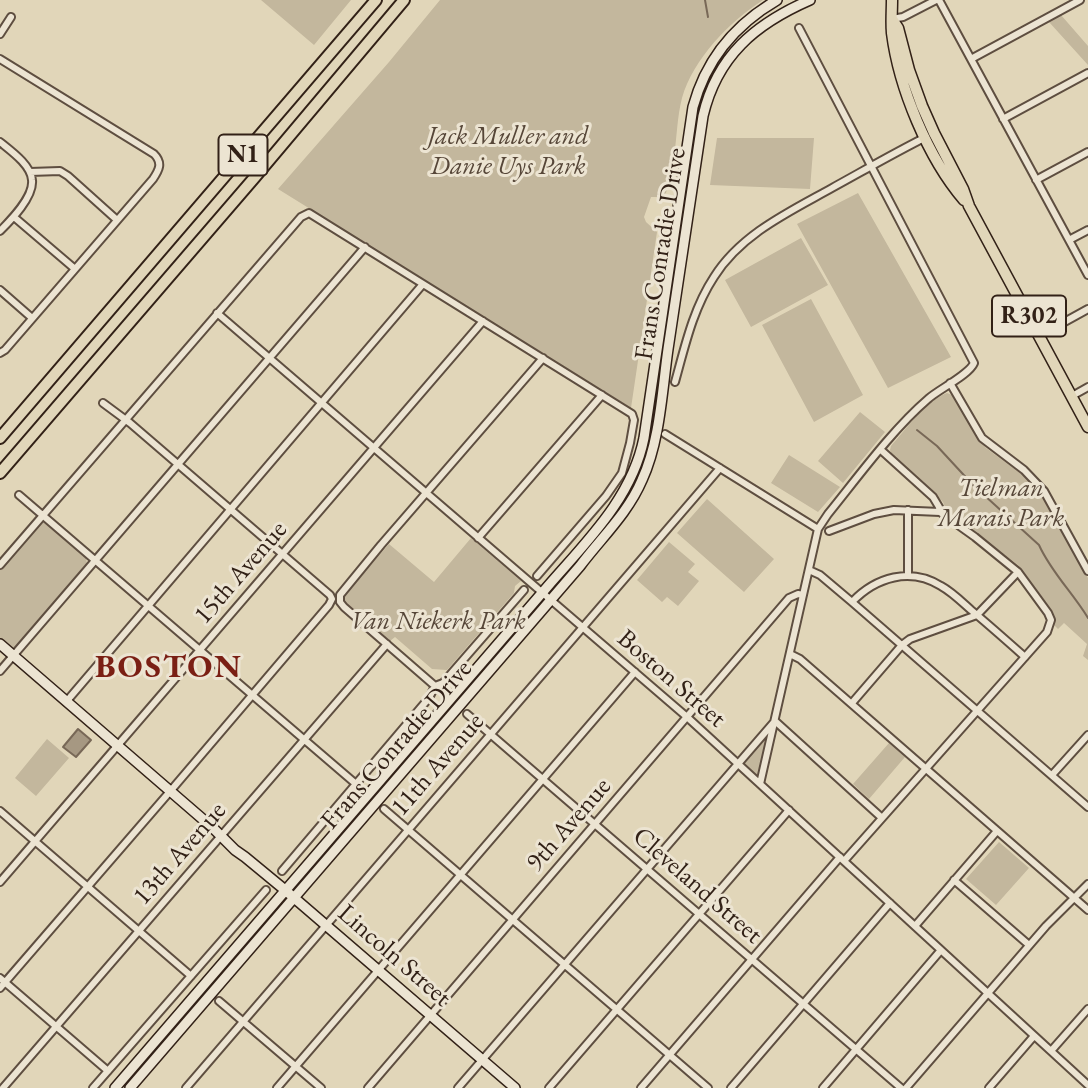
<!DOCTYPE html>
<html>
<head>
<meta charset="utf-8">
<style>
  body { margin:0 }
  canvas { display:block; background:#e1d6b9 }
</style>
</head>
<body>
<canvas width="1088" height="1088"></canvas>
<script>
const ctx = document.querySelector('canvas').getContext('2d');
ctx.lineJoin = 'round';
function paint(path, color) { ctx.fillStyle = color; ctx.fill(path, 'evenodd'); }
function stroke(path, color, width, dash) { ctx.strokeStyle = color; ctx.lineWidth = width; ctx.lineCap = dash ? 'butt' : 'round'; ctx.setLineDash(dash || []); ctx.stroke(path); }
function label(font, color, halo, rows, align = 'center') {
  ctx.font = font + ' "EB Garamond",serif'; ctx.lineWidth = 6; ctx.setLineDash([]); ctx.textBaseline = 'middle'; ctx.strokeStyle = halo; ctx.fillStyle = color; for (const [text, x, y, turn = 0] of rows) {
    ctx.save(); ctx.translate(x, y); ctx.rotate((+turn || 0) * Math.PI / 180); ctx.textAlign = isNaN(turn) ? turn : align; if (halo) ctx.strokeText(text, 0, 0); ctx.fillText(text, 0, 0); ctx.restore();
  }
}
paint(new Path2D(`
  M261,0H351L314,45Z
  M440,0H763C730,21 693,59 682,98C677,117 677,137 674,156C673,169 669,181 666,193L659,197H651L644,217L646,222L657,232L631,408L278,189L389,62Z
  M1061,15L1088,46V65L1049,22Z
  M717,138H814L810,189L710,185Z
  M858,193L951,357L888,388L797,224Z
  M801,238L828,285L751,327L725,280Z
  M811,299L863,395L814,422L762,325Z
  M947,393L952,395L977,438L986,448L1024,476L1045,500L1088,578V660L1083,656L1087,644L1064,623L1058,629L1054,625L1055,619L1052,610L1018,565L946,510L943,502L891,453L890,450L891,446C905,430 927,400 947,393Z
  M860,412L885,432L843,483L818,461Z
  M789,455L840,487L818,512L771,483Z
  M707,499L774,559L744,592L677,533Z
  M42,522H45L86,557L87,565L16,648H12L0,638V570Z
  M471,538L521,581L515,586L514,593L447,670L432,669L395,637L390,641L345,602L344,598L346,594L389,544L434,582Z
  M669,542L695,564L688,572L699,581L678,606L667,597L662,602L637,580Z
  M767,737L758,774L757,775L745,764V761Z
  M47,739L69,758L36,796L15,778Z
  M889,743L905,757L869,799L853,784Z
  M999,842L1029,868L996,905L966,879Z`), '#c3b79d');
const water = new Path2D(`
  M78,729L91,740L76,757L63,747Z`);
paint(water, '#a69882');
stroke(water, '#786857', 2);
stroke(new Path2D(`
  M705,0L708,17
  M917,430L937,446L973,485L1039,545C1051,572 1073,593 1088,618`), '#786857', 2);
const street = new Path2D(`
  M939,0L1088,275
  M892,19L903,17L936,0
  M0,34L11,17
  M0,59L154,154C163,163 159,170 153,179L5,350L0,353
  M971,59L1080,0
  M1003,119L1088,73
  M0,142C11,151 31,165 32,180C34,197 11,220 0,231
  M30,172L60,171L68,176L117,220
  M1036,180L1088,152
  M14,217L75,269
  M1069,240L1088,230
  M0,290L32,318
  M217,313L687,717L1088,1085
  M1039,336L1088,309
  M675,382C685,346 693,309 714,277C741,234 789,212 832,188C863,171 894,153 926,137
  M950,383L982,438L1024,470L1044,491L1088,571
  M1072,396L1088,387
  M665,434L818,529
  M881,450L933,497L939,507L940,512
  M19,495L356,784
  M829,531L874,514L894,510L940,512L975,537L1018,572L1048,613L1051,620L1047,632L844,861
  M478,538L602,395
  M0,565L301,217L309,213L632,414L634,420L630,443L622,473L606,496L537,576
  M809,570L820,575L852,602L1088,807
  M908,576V510
  M852,602C876,577 910,567 941,586C952,592 962,602 971,610C989,625 1007,641 1025,657
  M790,654L800,659L1088,910
  M0,671L365,247
  M435,686L344,607L340,602V595L381,545L543,358
  M66,702L423,284
  M852,703L902,645L910,639L977,615L1018,572
  M467,714L901,1088
  M1052,775L1088,735
  M760,784L818,529L828,514C858,477 892,430 928,399C939,389 969,375 974,363L799,28
  M384,809L708,1088
  M0,811L191,976
  M282,871L429,698L435,686L443,683L524,590
  M954,880L1029,945
  M0,882L483,321
  M915,926L997,831
  M0,978L108,1071
  M0,988L173,788L329,605L332,599L330,595L130,423L103,403
  M219,1001L321,1088
  M1051,1051L1088,1009
  M3,1088L387,644
  M93,1088L266,890
  M186,1088L720,468
  M277,1088L635,672
  M368,1088L789,598L798,594L803,595
  M458,1088L775,721L882,818
  M549,1088L789,810
  M641,1088L840,857
  M731,1088L890,903
  M823,1088L941,950
  M906,1088L1046,926L1088,884
  M989,1088L1034,1036`);
const secondary = new Path2D(`
  M0,644L213,828L235,850L245,857L285,890L515,1088
  M115,1088L548,586C587,541 632,498 644,438L693,107C706,59 734,25 777,0
  M130,1088L580,566C602,537 628,513 642,480C660,441 662,391 668,349C680,271 691,194 703,116C717,56 755,24 810,0`);
const primary = new Path2D(`
  M892,0C892,11 891,22 892,33C899,88 928,158 964,200
  M892,19L898,28L909,70L922,106L934,133L963,189L969,206L1088,427`);
const highway = new Path2D(`
  M0,438L376,0
  M0,473L255,177L404,0`);
stroke(street, '#5e4e40', 10);
stroke(secondary, '#322117', 12);
stroke(primary, '#322117', 13);
stroke(highway, '#322117', 14);
stroke(street, '#ece4d2', 6);
stroke(secondary, '#ece4d2', 9);
stroke(primary, '#e1d6b9', 10);
stroke(highway, '#e1d6b9', 10);
for (const [x, y, w] of [
  [243,155,49],
  [1029,316,74]
]) { const box = new Path2D(); box.roundRect(x - w / 2, y - 20.5, w, 41, 5); ctx.fillStyle = '#ece4d2'; ctx.fill(box); stroke(box, '#322117', 2); }
label('bold 24px', '#322117', null, [
  ["N1",243,155],
  ["R302",1029,316]
]);
label('italic 26px', '#564638', '#ece4d2', [
  ["Jack Muller and",508,137],
  ["Danie Uys Park",508,167],
  ["Tielman",1001,489],
  ["Marais Park",1001,519],
  ["Van Niekerk Park",438,622]
]);
label('26px', '#322117', '#ece4d2', [
  ["Frans Conradie Drive",661,254,-81],
  ["15th Avenue",241,573,-49],
  ["Boston Street",671,679,41],
  ["Frans Conradie Drive",397,745,-49],
  ["11th Avenue",438,765,-49],
  ["9th Avenue",569,825,-49],
  ["13th Avenue",180,854,-49],
  ["Cleveland Street",697,886,41],
  ["Lincoln Street",394,956,41]
]);
ctx.letterSpacing = '2px';
label('bold 33px', '#7a1f14', '#ece4d2', [
  ["BOSTON",169,668]
]);
ctx.letterSpacing = '0px';
</script>
</body>
</html>
